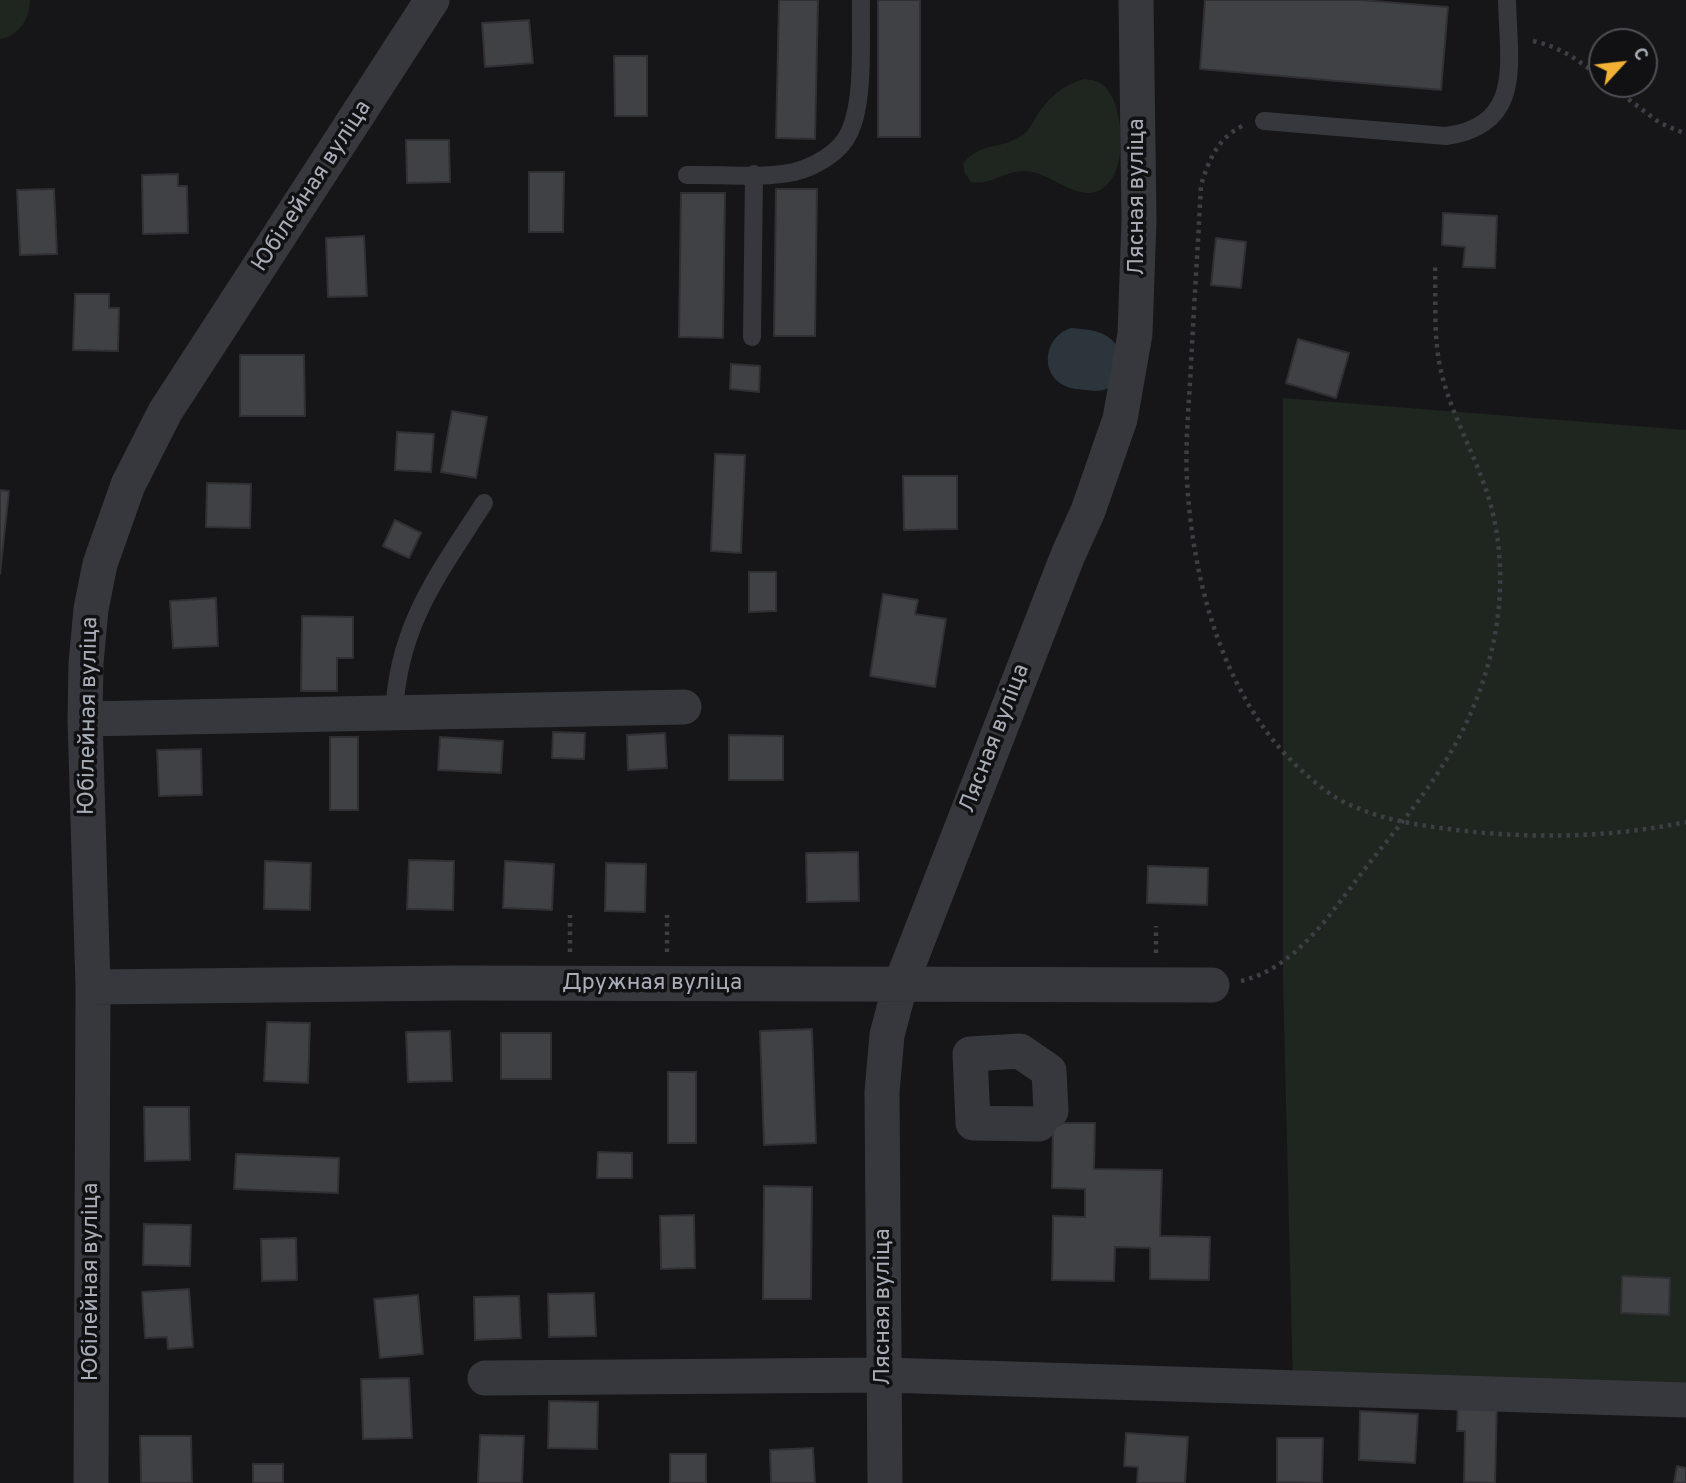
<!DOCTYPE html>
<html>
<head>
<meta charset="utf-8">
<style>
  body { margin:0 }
  #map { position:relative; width:1686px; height:1483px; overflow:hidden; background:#161618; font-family:Overpass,sans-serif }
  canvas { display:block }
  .north { position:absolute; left:1588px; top:28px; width:70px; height:70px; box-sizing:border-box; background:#111113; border:2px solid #4d4f55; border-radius:50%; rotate:63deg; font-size:19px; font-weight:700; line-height:28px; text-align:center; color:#a8adb8 }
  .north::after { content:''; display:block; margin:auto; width:24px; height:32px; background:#f2b134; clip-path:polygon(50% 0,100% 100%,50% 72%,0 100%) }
</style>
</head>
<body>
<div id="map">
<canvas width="1686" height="1483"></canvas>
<div class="north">С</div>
</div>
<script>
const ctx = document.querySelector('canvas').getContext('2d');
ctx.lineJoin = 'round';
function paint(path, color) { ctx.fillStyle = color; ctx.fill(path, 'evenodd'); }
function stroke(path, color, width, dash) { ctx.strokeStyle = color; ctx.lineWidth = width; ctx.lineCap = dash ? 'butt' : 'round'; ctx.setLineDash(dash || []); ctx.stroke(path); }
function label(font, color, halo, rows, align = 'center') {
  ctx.font = font + ' Overpass,sans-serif'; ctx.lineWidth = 7; ctx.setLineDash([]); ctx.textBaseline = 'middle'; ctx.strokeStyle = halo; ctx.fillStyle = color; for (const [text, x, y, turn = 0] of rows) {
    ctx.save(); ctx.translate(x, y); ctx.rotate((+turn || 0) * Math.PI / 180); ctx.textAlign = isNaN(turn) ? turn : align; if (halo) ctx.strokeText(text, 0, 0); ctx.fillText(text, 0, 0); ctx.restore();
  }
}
paint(new Path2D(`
  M0,0H30C30,19 19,36 0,39Z
  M1084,79C1093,80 1101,81 1107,89C1125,111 1129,178 1098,191C1078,200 1052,176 1033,172C1004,167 995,186 971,182L965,173L963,164C979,142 1000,150 1021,136C1029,131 1032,124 1037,115C1049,97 1063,85 1084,79Z
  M1283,398L1686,430V1400L1293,1389L1283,979Z`), '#1e261f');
paint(new Path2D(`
  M1071,328C1091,330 1106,330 1118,347L1112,386C1103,392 1096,391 1085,390C1078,389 1070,389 1063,385C1038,371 1046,335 1071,328Z`), '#2c353c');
const building = new Path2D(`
  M779,0H818L815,139L776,138Z
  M878,0H920V137H878Z
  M1205,0H1361L1448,7L1441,90L1200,69Z
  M529,20L533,63L485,67L482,23Z
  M614,56H647V116H615Z
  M406,140H449L450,182L407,183Z
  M529,172H564L563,232H529Z
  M178,174V186H187L188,233L143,234L142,175Z
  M54,189L57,254L20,255L17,190Z
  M776,189H817L815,336H774Z
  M681,193H725L723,338L679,337Z
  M1443,213L1497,216L1495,268L1463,267L1465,247L1442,245Z
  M364,236L367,296L328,297L326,238Z
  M1216,238L1246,242L1241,288L1211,285Z
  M75,294H109V308H119L118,351L73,350Z
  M1298,339L1349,353L1336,398L1286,383Z
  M240,355H304L305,416H240Z
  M731,364L760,366L759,392L730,389Z
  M452,411L487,417L476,478L441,472Z
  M397,432L434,434L431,472L395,470Z
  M715,454L745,455L741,553L711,551Z
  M903,476H957V529L904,530Z
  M207,483L251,484L250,528L206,527Z
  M0,490L9,491L0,574Z
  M395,520L421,533L409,558L383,546Z
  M749,572H776V611L749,612Z
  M883,594L918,600L915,614L946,619L935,687L870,676Z
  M216,598L218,646L173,648L170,601Z
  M302,616L353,617V658H337V691H301Z
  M553,732L585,733L584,759L552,758Z
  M665,733L667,768L628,770L627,735Z
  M729,735L783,736V780H729Z
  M330,737H358V810H330Z
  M440,737L503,741L501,773L438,770Z
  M201,749L202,795L159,796L157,750Z
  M858,852L859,901L807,902L806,853Z
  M409,860L454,861L453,910L407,909Z
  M265,861L311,863L310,910L264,909Z
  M505,861L554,864L552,910L503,908Z
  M606,863L646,864L645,912L605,911Z
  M1148,866L1208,868L1207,905L1147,903Z
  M267,1022L310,1023L308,1083L264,1081Z
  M812,1029L816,1143L764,1145L760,1031Z
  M450,1031L452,1081L408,1082L406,1032Z
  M501,1033H551V1079H501Z
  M668,1072H696V1143H668Z
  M144,1107H189L190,1160L145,1161Z
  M1053,1123H1095L1094,1169L1162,1170L1160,1236L1210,1237L1209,1280L1150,1279V1248L1115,1247L1114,1281L1052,1280L1053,1216L1085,1217V1189L1052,1188Z
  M598,1152L632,1153V1178H597Z
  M236,1154L339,1158L338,1193L234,1189Z
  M764,1186L812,1187L811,1299H763Z
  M694,1215L695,1268L661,1269L660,1216Z
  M144,1224L191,1225L190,1266L143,1265Z
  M296,1238L297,1280L262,1281L261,1239Z
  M1622,1276L1670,1278L1669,1315L1621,1313Z
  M189,1289L193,1347L168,1349L167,1337L145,1338L142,1292Z
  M594,1293L596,1336L549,1337L548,1294Z
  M418,1295L423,1354L380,1358L374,1299Z
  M519,1296L521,1338L475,1340L474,1297Z
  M409,1378L412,1438L363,1439L361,1379Z
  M549,1401L598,1402L597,1449L548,1448Z
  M1458,1401H1497L1495,1483L1464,1482L1465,1431H1457Z
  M1360,1411L1418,1414L1415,1463L1359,1460Z
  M1126,1433L1188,1437L1185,1483H1137L1138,1467L1124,1466Z
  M480,1435L524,1436L522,1483H478Z
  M140,1436H191L192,1483H141Z
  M1277,1438H1323L1322,1483L1277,1482Z
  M813,1448L815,1483H771L770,1450Z
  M670,1454H706V1483H670Z
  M253,1464H283V1483H253Z
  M1677,1466L1686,1468V1483H1674Z`);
paint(building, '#404145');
stroke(building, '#303034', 2);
stroke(new Path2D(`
  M1533,41C1561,47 1580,61 1602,79
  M1608,84L1660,123L1686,134
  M1242,126C1217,139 1209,160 1201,185C1198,245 1194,305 1191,365C1189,404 1185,443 1187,481C1193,583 1224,699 1300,769C1313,781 1327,793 1342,801C1381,821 1423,826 1465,831C1539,839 1614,837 1686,822
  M570,952V915
  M667,952V915
  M1156,953V926
  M1241,981C1300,967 1335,906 1371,861C1395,831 1420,801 1441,768C1490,693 1514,598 1492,510C1480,462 1452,419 1441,371C1433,337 1436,300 1435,265`), '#3d3f44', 4.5, [3.5, 5]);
stroke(new Path2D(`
  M1264,121L1446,136C1525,125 1508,61 1507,0
  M687,175C720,174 762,179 794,172C814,167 840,153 849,133C865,101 860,36 861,0
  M752,337L754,174
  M394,714C398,625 438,575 484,503`), '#37383d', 18);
stroke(new Path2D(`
  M85,719L684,707
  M93,987L459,983L1212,985
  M1039,1124L973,1123L970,1054L1020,1051L1049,1071L1051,1111
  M485,1378L885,1375L1686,1400
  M91,1483L93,987L85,719L86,663L91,609L100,564L128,485L165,412L432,0
  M885,1483L882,1092L887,1035L900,986L1068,555L1088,511L1120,419L1135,334L1139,220L1136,0`), '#37383d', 35);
label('23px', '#a8adb8', '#111113', [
  ["Юбілейная вуліца",313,187,-57],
  ["Лясная вуліца",1138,197,-90],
  ["Юбілейная вуліца",90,716,-89],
  ["Лясная вуліца",996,739,-69],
  ["Дружная вуліца",652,984],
  ["Юбілейная вуліца",92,1282,-90],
  ["Лясная вуліца",884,1307,-90]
]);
</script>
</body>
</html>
